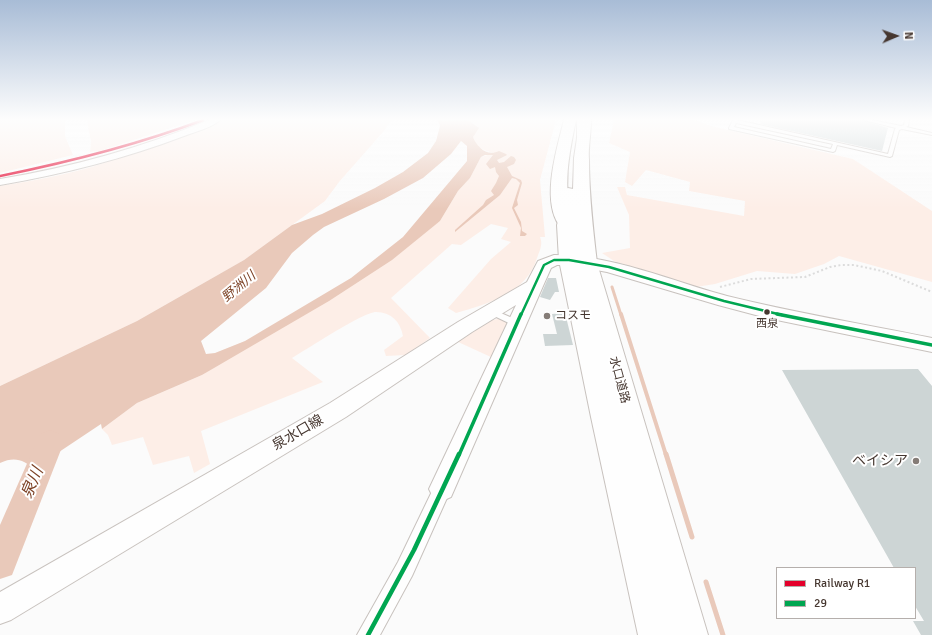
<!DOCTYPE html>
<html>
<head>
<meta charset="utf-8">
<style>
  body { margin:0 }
  #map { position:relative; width:932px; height:635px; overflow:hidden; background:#fbfbfb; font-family:Signika,sans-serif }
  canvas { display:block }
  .legend { position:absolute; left:776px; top:567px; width:140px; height:52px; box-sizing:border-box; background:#fff; border:1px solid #b5afac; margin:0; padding:5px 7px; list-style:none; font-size:12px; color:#463730 }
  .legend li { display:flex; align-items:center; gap:8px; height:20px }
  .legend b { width:20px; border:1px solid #b5afac }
  .north { position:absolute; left:876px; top:16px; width:40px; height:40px; -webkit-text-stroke:3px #fff; paint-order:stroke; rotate:88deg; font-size:11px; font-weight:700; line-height:16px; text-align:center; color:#463730 }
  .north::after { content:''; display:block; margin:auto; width:14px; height:18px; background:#463730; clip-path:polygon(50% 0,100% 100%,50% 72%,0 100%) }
</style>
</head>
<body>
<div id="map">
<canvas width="932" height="635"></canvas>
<ul class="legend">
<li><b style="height:5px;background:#e4002b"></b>Railway R1</li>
<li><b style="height:5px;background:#00a651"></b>29</li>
</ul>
<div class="north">N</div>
</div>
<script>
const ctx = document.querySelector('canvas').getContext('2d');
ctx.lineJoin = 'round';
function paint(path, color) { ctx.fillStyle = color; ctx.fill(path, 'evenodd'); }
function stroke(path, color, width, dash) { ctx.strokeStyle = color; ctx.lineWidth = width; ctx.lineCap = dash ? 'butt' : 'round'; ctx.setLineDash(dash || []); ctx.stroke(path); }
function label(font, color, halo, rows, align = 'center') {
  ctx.font = font + ' Signika,"Noto Sans JP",sans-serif'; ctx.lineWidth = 4; ctx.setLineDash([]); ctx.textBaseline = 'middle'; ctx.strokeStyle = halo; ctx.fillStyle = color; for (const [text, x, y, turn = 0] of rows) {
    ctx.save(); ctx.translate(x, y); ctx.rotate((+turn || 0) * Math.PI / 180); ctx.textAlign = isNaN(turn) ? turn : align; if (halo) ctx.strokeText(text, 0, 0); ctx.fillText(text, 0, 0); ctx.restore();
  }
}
paint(new Path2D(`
  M0,120H65V136L73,155L0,173Z
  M87,120H195L100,151L90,152L91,142Z
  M218,120H392L383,132L339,182L325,201L244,260L137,321L0,386V186C36,180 72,174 107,162C145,150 181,135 218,120Z
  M468,120H556L540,180L545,237H540C543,244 540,250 537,258C527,293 488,304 456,313L448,308L491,259L511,242L501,239L508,228L491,224L461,245L452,244L391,298L430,338L406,355L386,356L384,350L403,336C400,321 391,312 376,312C363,312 306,350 292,358L323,382L201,431L210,464L194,473L189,456L153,465L143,437L112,445L108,435L102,429L137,403L202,375L440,221L458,191L470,178L481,157L494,153C483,150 478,149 473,137L478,127Z
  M614,120H695L711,126L853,159L932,211V282L839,256L824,264L795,274L757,271L715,284L696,287L614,261L602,253L630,248L629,215L617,187H625L627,195L744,216L745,201L689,191L690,182L646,170L632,186L625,182L630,152L609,143Z
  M502,318L512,326L493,358L456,341L483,322Z`), '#fdeee7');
paint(new Path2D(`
  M438,120H468L479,128L473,137C477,147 487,157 499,151L506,154L507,155L497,160L499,163L504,162L511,156L514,157L516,160L514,164L507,167L512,176L521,180L522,183L517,200L518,205L514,208L521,222L522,231L527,234L525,236H520L521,228L512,208L520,183L516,179L512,178L500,195L455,232V230L483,205L486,200L494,195L491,191L496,183L499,176L496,172L495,167L490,169L486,164L493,155H485L481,157L470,178L458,191L440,221L392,260L329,301L202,375L137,403L102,429L101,424L56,454L53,464L35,470C24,460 15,456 0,463V386L137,321L244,260L292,225L322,214L375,188L403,172L428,153L436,141L440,126ZM461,141L467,146V161L403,237L351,278L245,341L215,353L206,354L201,341L266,288L292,253L313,235L324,227L384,199L423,178L451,154Z`), '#e9c9ba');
stroke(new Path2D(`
  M612,287L621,315`), '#e9c9ba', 3);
stroke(new Path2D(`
  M621,314L666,455`), '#e9c9ba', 4);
stroke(new Path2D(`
  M666,454L692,537
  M706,582L723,635`), '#e9c9ba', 5);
paint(new Path2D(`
  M50,430L60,434L64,442L12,575L0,579V525L40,434Z`), '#e9c9ba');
paint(new Path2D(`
  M761,120H863L888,128L882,151L760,124Z
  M548,278H556L559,292H555L550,300L540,297Z
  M565,313L573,345L545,346L543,334H557L552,314Z
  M918,369L932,386V635H921L913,621H924L915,606V568H894L782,370Z`), '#cdd5d5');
const lane = new Path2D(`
  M733,120H737L888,154L895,129L896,128L864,120H872L901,126L904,125L905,120H909L908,126L906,127L932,133V135L902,129L899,130L892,156L890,157L837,145L835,151L833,152L729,129V128ZM736,123L833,144L831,149L734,127Z
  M490,310H494L519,321L520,323L519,325H513L490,314L489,312Z`);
const street = new Path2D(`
  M209,120H220C212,128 194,132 184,136C124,159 63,174 0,185V179C72,167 141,148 209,120Z
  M442,481L448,483L451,489L412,576L380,635H357L398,562L436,483Z`);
const secondary = new Path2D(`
  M554,255C613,255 671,281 727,296C795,313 864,324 932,338V352L767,318L718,305L607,272L569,265H557L551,268L543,286L451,497L442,501L433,497L429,489L516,305L472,332L346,417L11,620L0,624V592L330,403L458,322L527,282L538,261Z`);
const primary = new Path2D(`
  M564,120H576C569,154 562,187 573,221L571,225L565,226L559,225C541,199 557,148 564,120Z`);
const highway = new Path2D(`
  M577,120H591C591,134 588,147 589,160C589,195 593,229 597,263L708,635H638L591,417L559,260L557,225L560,214V193L562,190L568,188L573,189L574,158L577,138Z`);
stroke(lane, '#c8c2be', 2);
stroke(street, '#c8c2be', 2);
stroke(secondary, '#c8c2be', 2);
stroke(primary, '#c8c2be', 2);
stroke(highway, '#c8c2be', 2);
stroke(new Path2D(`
  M720,287L751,279L805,277L830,267L841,265H854L882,271L932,292`), '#dcdcdc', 2, [2, 2.5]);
paint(lane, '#fefefe');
paint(street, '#fefefe');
paint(secondary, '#fefefe');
paint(primary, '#fefefe');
paint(highway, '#fefefe');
stroke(new Path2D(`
  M521,315L544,265L554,260H569L609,267L724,301L782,315`), '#00a651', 2.5);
stroke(new Path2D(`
  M777,314L932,345
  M459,455L521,314`), '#00a651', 3.5);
stroke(new Path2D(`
  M368,635L414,550L459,454`), '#00a651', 4.5);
stroke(new Path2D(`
  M0,176C69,162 137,145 203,120`), '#e4002b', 2.5);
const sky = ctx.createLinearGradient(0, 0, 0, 209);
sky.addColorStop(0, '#a8bcd6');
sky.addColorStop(0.57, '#fdfdfd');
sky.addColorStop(1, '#fdfdfd00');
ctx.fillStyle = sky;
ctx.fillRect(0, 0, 932, 209);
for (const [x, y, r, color] of [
  [767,312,3.5,"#463730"],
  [547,316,4,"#857c77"],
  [916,461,4,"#857c77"]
]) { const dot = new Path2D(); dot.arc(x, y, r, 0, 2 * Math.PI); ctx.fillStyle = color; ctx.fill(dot); stroke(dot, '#fff', 1.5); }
label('11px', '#463730', '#fff', [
  ["西泉",767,324]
]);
label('12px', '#463730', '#fff', [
  ["コスモ",555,316]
], 'left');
label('12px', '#463730', '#fff', [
  ["水口道路",619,380,75]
]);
label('italic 13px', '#7c4125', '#fff', [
  ["野洲川",239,287,-40]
]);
label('14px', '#463730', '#fff', [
  ["泉水口線",298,433,-30]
]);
label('14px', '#463730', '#fff', [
  ["ベイシア",908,461]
], 'right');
label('italic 16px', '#7c4125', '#fff', [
  ["泉川",33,483,-67]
]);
</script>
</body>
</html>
